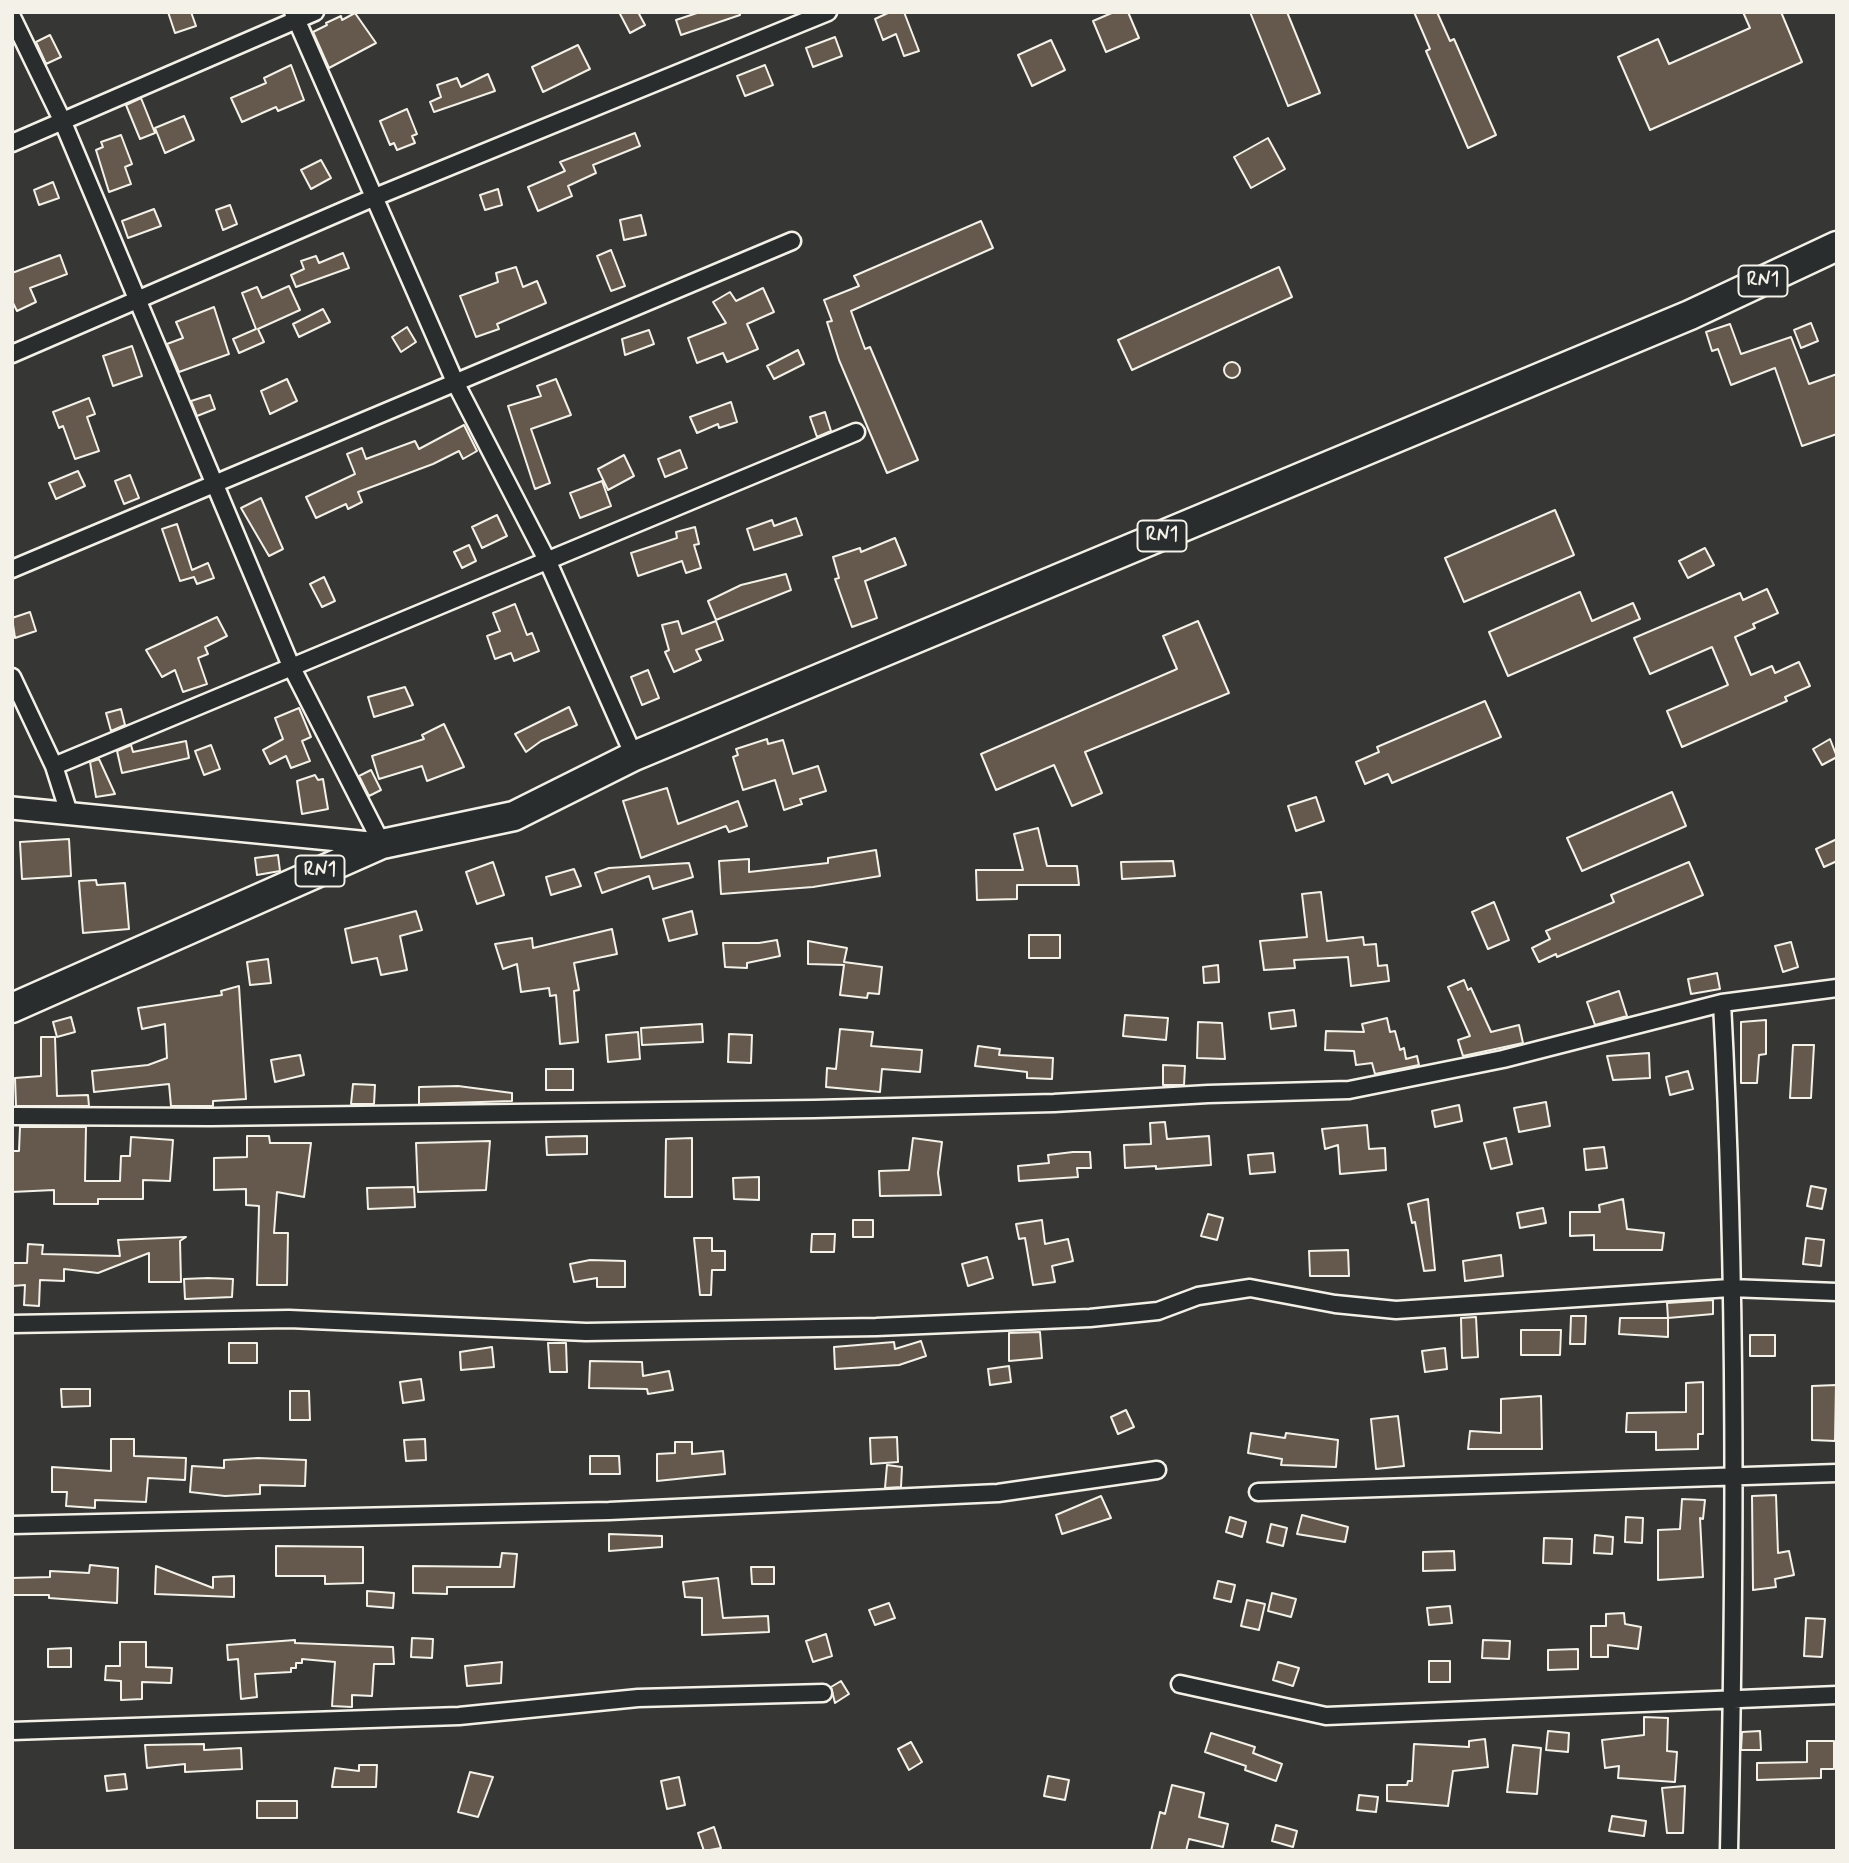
<!DOCTYPE html>
<html>
<head>
<meta charset="utf-8">
<style>
  body { margin:0 }
  #map { position:relative; width:1849px; height:1863px; overflow:hidden; background:#363634; font-family:Mynerve,sans-serif }
  canvas { display:block }
  .frame { position:absolute; inset:0; border:14px solid #f4f1e8; pointer-events:none }
</style>
</head>
<body>
<div id="map">
<canvas width="1849" height="1863"></canvas>
<div class="frame"></div>
</div>
<script>
const ctx = document.querySelector('canvas').getContext('2d');
ctx.lineJoin = 'round';
function paint(path, color) { ctx.fillStyle = color; ctx.fill(path, 'evenodd'); }
function stroke(path, color, width, dash) { ctx.strokeStyle = color; ctx.lineWidth = width; ctx.lineCap = dash ? 'butt' : 'round'; ctx.setLineDash(dash || []); ctx.stroke(path); }
function label(font, color, halo, rows, align = 'center') {
  ctx.font = font + ' Mynerve,sans-serif'; ctx.lineWidth = 7; ctx.setLineDash([]); ctx.textBaseline = 'middle'; ctx.strokeStyle = halo; ctx.fillStyle = color; for (const [text, x, y, turn = 0] of rows) {
    ctx.save(); ctx.translate(x, y); ctx.rotate((+turn || 0) * Math.PI / 180); ctx.textAlign = isNaN(turn) ? turn : align; if (halo) ctx.strokeText(text, 0, 0); ctx.fillText(text, 0, 0); ctx.restore();
  }
}
const building = new Path2D(`
  M168,12H191L196,26L175,33Z
  M619,12H638L645,25L630,33Z
  M700,12H740V15L681,35L676,20Z
  M890,12H904L919,51L904,56L896,34L883,40L875,19Z
  M1114,12H1128L1139,38L1106,52L1093,21Z
  M1250,12H1287L1320,93L1288,106Z
  M1414,12H1437L1450,41L1454,39L1496,135L1468,148L1426,51L1430,49Z
  M1743,12H1781L1802,62L1650,130L1618,57L1658,39L1669,64L1750,28Z
  M355,13L376,43L329,68L313,32L327,25L326,23L341,16L342,20Z
  M50,35L61,57L46,64L36,42Z
  M835,37L842,56L813,67L806,48Z
  M1051,40L1065,70L1032,86L1018,55Z
  M578,45L590,69L543,92L532,67Z
  M291,65L304,100L278,111L276,107L242,122L231,98L266,83L264,78Z
  M765,65L773,85L745,96L737,76Z
  M488,74L495,91L434,112L430,102L441,97L437,85L457,78L461,87Z
  M141,98L155,133L140,139L126,105Z
  M407,109L417,134L412,136L415,143L397,150L394,143L390,145L380,121Z
  M184,116L194,140L165,153L155,128Z
  M635,133L640,146L593,165L596,173L568,186L572,196L538,211L528,187L565,171L560,162Z
  M121,135L132,164L125,167L131,184L109,192L96,150L103,147L101,142Z
  M1268,138L1285,169L1251,188L1234,157Z
  M321,160L331,178L311,189L301,170Z
  M53,182L59,198L39,205L34,190Z
  M498,189L502,205L485,210L480,195Z
  M230,205L237,224L223,230L216,210Z
  M154,209L161,226L128,238L122,221Z
  M641,215L646,235L624,240L620,220Z
  M981,221L993,248L851,311L865,349L870,347L918,460L887,473L839,360L827,322L832,321L824,300L859,286L854,276Z
  M611,250L625,286L611,291L597,256Z
  M343,253L349,268L296,287L291,275L304,269L301,261L316,256L319,263Z
  M60,255L67,274L30,288L36,302L17,311L12,301V273Z
  M516,267L523,287L537,281L546,303L497,324L499,329L476,337L460,296L498,282L496,273Z
  M1279,267L1292,297L1132,370L1118,340Z
  M289,286L300,310L258,329L264,342L239,353L233,339L256,329L242,293L257,287L262,298Z
  M763,288L774,312L747,324L758,349L727,362L723,353L697,363L688,338L726,323L713,302L730,292L736,301Z
  M214,307L229,354L179,372L167,344L183,338L176,322Z
  M323,309L330,322L299,337L293,324Z
  M1811,323L1818,341L1801,348L1794,330Z
  M1730,324L1741,354L1791,337L1809,384L1837,374V434L1802,446L1775,368L1731,385L1718,349L1712,351L1706,332Z
  M407,327L416,342L401,352L392,337Z
  M649,330L654,344L625,355L622,339Z
  M132,346L142,376L113,386L103,356Z
  M798,350L804,364L774,379L767,366Z
  M1224 370a8 8 0 1 1 16 0a8 8 0 1 1-16 0Z
  M287,379L297,401L270,414L261,391Z
  M556,379L571,415L531,429L550,483L535,489L508,406L541,396L537,386Z
  M210,395L215,409L197,416L191,401Z
  M89,398L95,414L87,417L99,451L75,459L63,426L59,428L53,412Z
  M731,402L737,422L719,428L718,424L697,433L690,417Z
  M825,412L831,431L817,437L810,417Z
  M464,425L477,451L463,459L459,451L433,464L358,492L362,502L348,509L346,504L316,518L306,497L355,474L347,454L362,448L366,459L415,441L419,449Z
  M680,450L687,468L665,477L658,459Z
  M624,455L634,476L608,490L598,469Z
  M78,471L85,486L56,499L49,483Z
  M130,475L139,498L124,504L115,481Z
  M602,481L611,506L580,518L570,493Z
  M261,498L283,549L269,556L241,508Z
  M1555,510L1574,555L1464,602L1445,558Z
  M497,515L507,536L482,548L472,527Z
  M796,518L802,535L754,550L747,529L772,520L774,526Z
  M177,524L192,570L208,563L214,578L197,584L194,577L180,581L162,529Z
  M695,527L699,544L694,545L701,568L686,573L682,561L638,576L631,553L677,538L676,532Z
  M895,538L906,565L865,581L877,618L852,627L835,579L839,578L833,557L860,548L861,552Z
  M469,545L476,561L462,568L454,552Z
  M1705,548L1714,565L1688,578L1679,561Z
  M786,574L791,590L716,620L708,601L741,585Z
  M324,577L335,601L322,607L310,584Z
  M1767,589L1778,613L1753,624L1755,628L1735,637L1751,675L1772,666L1775,673L1799,662L1810,686L1785,697L1787,701L1682,747L1667,711L1728,685L1712,647L1650,674L1634,638L1740,593L1743,600Z
  M1580,592L1592,621L1633,603L1640,619L1508,676L1489,632Z
  M515,604L527,635L532,633L539,651L514,661L511,653L495,659L487,636L500,631L493,613Z
  M30,612L36,631L15,638L12,618Z
  M217,617L227,636L205,647L208,654L198,658L207,684L183,692L175,670L162,677L146,650Z
  M678,621L682,634L716,621L723,640L696,650L701,660L674,672L665,652L669,650L662,625Z
  M1198,621L1229,693L1085,752L1102,793L1072,806L1054,765L996,790L981,754L1177,669L1163,636Z
  M648,670L659,698L642,705L631,677Z
  M405,687L413,705L374,717L368,697Z
  M1485,701L1501,737L1392,783L1388,774L1365,784L1356,762L1379,752L1377,747Z
  M569,707L577,725L541,741L526,752L515,734Z
  M299,708L311,737L302,741L310,761L291,768L286,756L270,764L263,750L283,739L275,718Z
  M121,709L125,725L111,731L106,713Z
  M444,724L464,767L427,781L422,766L379,779L372,756L424,739L422,735Z
  M767,739L768,744L783,740L793,774L818,766L826,791L800,799L802,804L784,810L775,780L743,790L733,757L738,755L736,749Z
  M1830,739L1837,757L1822,765L1813,749Z
  M186,741L189,758L122,773L117,751L131,745L133,752Z
  M211,745L220,769L204,775L195,751Z
  M99,759L115,794L96,797L90,762Z
  M371,770L381,790L369,796L359,776Z
  M315,775L318,780L323,779L328,809L302,814L297,781Z
  M667,788L678,824L738,801L747,826L729,832L726,826L641,858L623,801Z
  M1672,792L1686,826L1582,871L1567,838Z
  M1316,797L1324,821L1296,831L1288,806Z
  M1038,828L1047,866H1077L1079,885H1017V899L977,900L976,870H1023L1014,834Z
  M69,839L71,876L22,879L20,842Z
  M1837,839V861L1824,867L1816,849Z
  M876,850L880,876L813,887L721,894L719,861L749,859V872L828,863V858Z
  M278,855L280,871L257,875L255,858Z
  M1173,861L1175,876L1122,879L1121,862Z
  M493,862L504,895L477,904L466,872Z
  M1689,862L1703,895L1557,957L1556,954L1539,962L1532,948L1550,939L1546,931L1614,902L1611,895Z
  M689,863L693,877L653,889L649,876L602,893L595,873L609,868Z
  M574,869L581,886L551,895L546,877Z
  M96,880L97,885L125,883L129,929L83,933L79,881Z
  M1321,892L1327,941L1363,937L1364,945L1376,944L1378,966L1387,965L1389,981L1351,986L1348,957L1294,960L1295,968L1264,970L1260,941L1307,937L1302,894Z
  M1494,902L1509,940L1488,949L1472,912Z
  M416,911L422,930L400,936L407,970L381,975L377,958L352,963L345,929Z
  M692,911L697,934L669,941L663,919Z
  M612,929L617,954L574,963L579,990L574,991L578,1042L560,1044L556,995L550,996L549,988L521,992L517,964L503,969L495,944L532,938L533,948Z
  M1029,935H1060V958H1029Z
  M777,940L780,956L747,963V968L725,967L723,943H759Z
  M808,941L847,948L844,962L882,967L879,994L868,993L867,998L840,995L844,965L808,964Z
  M1791,942L1798,967L1783,972L1775,946Z
  M268,959L271,983L250,985L247,962Z
  M1218,965L1219,982L1204,983L1203,967Z
  M1717,973L1720,989L1691,994L1688,979Z
  M1464,980L1468,990L1471,988L1491,1032L1519,1025L1523,1043L1463,1056L1458,1040L1470,1036L1448,987Z
  M239,986L246,1099L213,1101V1106H171L169,1084L94,1092L92,1071L148,1065L167,1058L165,1024L142,1029L138,1008L222,995L221,991Z
  M1619,991L1627,1016L1595,1025L1587,1002Z
  M1294,1010L1296,1026L1271,1029L1269,1013Z
  M1125,1015L1168,1018L1166,1040L1123,1036Z
  M71,1017L75,1032L57,1037L53,1022Z
  M1387,1018L1390,1032L1395,1031L1400,1050L1404,1048L1406,1059L1417,1056L1419,1065L1375,1074L1372,1063L1356,1065L1354,1051L1325,1050L1326,1031L1364,1032L1362,1024Z
  M1766,1020V1054L1759,1055L1757,1083H1741V1022Z
  M1198,1022L1222,1023L1225,1059L1197,1058Z
  M702,1024L703,1042L642,1045L641,1028Z
  M840,1029L873,1032L871,1046L922,1050L920,1072L882,1069L880,1092L826,1087L827,1068L836,1069Z
  M638,1032L640,1059L608,1062L606,1035Z
  M729,1034L752,1035L751,1063L728,1062Z
  M41,1037H55L57,1096L88,1095L89,1106H16L15,1078L41,1076Z
  M1793,1045H1814L1811,1098H1790Z
  M978,1046L1000,1049L999,1055L1053,1058L1052,1079L1027,1078V1072L975,1066Z
  M1649,1053L1650,1078L1613,1080L1607,1056Z
  M300,1055L304,1075L275,1082L271,1060Z
  M1163,1065L1185,1066L1184,1085H1163Z
  M546,1069H573V1090H546Z
  M1688,1071L1693,1089L1670,1095L1666,1077Z
  M353,1084L375,1085L374,1104H351Z
  M458,1086L512,1093V1101L419,1104V1087Z
  M1546,1102L1550,1126L1519,1132L1514,1108Z
  M1459,1105L1462,1121L1435,1127L1432,1111Z
  M1165,1122L1167,1139L1209,1136L1211,1165L1156,1169V1166L1125,1168L1124,1145L1151,1144L1150,1123Z
  M1367,1125L1369,1149L1385,1148L1386,1170L1340,1174L1338,1145L1325,1149L1322,1129Z
  M20,1127H86L85,1181H120L121,1156H130L131,1137L173,1140L170,1181L143,1180V1199H98V1204H54V1190L12,1192V1151H19Z
  M247,1136H269L270,1143H311L304,1197L277,1192L274,1233H288L287,1285H257L259,1206L246,1205V1189L214,1190V1158L247,1157Z
  M587,1136V1154L547,1155L546,1137Z
  M692,1138V1197H665L666,1139Z
  M913,1138L942,1142L938,1173L941,1195L880,1196L879,1171L909,1170Z
  M1506,1138L1512,1164L1491,1169L1484,1143Z
  M490,1141L486,1190L418,1192L416,1143Z
  M1604,1147L1607,1168L1586,1170L1584,1149Z
  M1073,1152H1090L1091,1168H1077L1078,1177L1019,1181L1018,1166L1049,1163L1048,1155Z
  M1273,1153L1275,1172L1250,1174L1248,1155Z
  M759,1177V1200L734,1199L733,1178Z
  M1811,1186L1826,1189L1822,1209L1807,1206Z
  M414,1187L415,1207L368,1209L367,1188Z
  M1428,1199L1435,1270L1424,1271L1415,1222L1412,1223L1408,1204Z
  M1623,1199L1627,1229L1664,1233L1662,1250H1594V1235L1570,1236V1212H1600L1599,1205Z
  M1543,1208L1546,1223L1520,1228L1517,1213Z
  M1208,1214L1223,1218L1217,1240L1201,1236Z
  M853,1220H873V1237H853Z
  M1042,1220L1045,1244L1068,1239L1073,1261L1052,1266L1055,1282L1033,1285L1025,1238L1019,1239L1016,1224Z
  M812,1234H835L834,1252H811Z
  M186,1237L180,1241L181,1282H149V1253L98,1273L64,1269V1281L40,1280L39,1306L24,1305L25,1285L12,1286V1263H27L28,1244L43,1245L42,1254L120,1256L118,1240Z
  M694,1238H712V1251H725V1270H712L711,1295H700Z
  M1806,1238L1824,1240L1821,1266L1803,1264Z
  M1348,1250L1349,1276H1310L1309,1251Z
  M1501,1255L1503,1276L1465,1281L1463,1261Z
  M987,1257L993,1278L968,1286L962,1264Z
  M590,1260L625,1261V1287H597V1278L574,1282L570,1264Z
  M208,1278L233,1279L232,1297L185,1299L184,1279Z
  M1713,1300V1314L1668,1318L1667,1303Z
  M1571,1316H1586L1585,1344H1570Z
  M1476,1317L1478,1357L1462,1358L1461,1318Z
  M1620,1318H1668V1337L1619,1334Z
  M1521,1330H1561L1560,1355H1521Z
  M1040,1332L1042,1358L1009,1361V1333Z
  M1750,1335H1775V1356H1750Z
  M921,1341L926,1356L899,1365L835,1369L834,1347L894,1342L895,1349Z
  M229,1343H257V1363H229Z
  M548,1343H566L567,1372H550Z
  M492,1347L494,1367L461,1370L460,1352Z
  M1445,1348L1447,1369L1425,1372L1422,1351Z
  M590,1361L642,1362L643,1376L669,1371L673,1390L648,1394L647,1389L589,1388Z
  M1009,1366L1011,1382L990,1385L988,1369Z
  M421,1379L424,1400L403,1403L400,1382Z
  M1703,1382V1434H1698V1449L1656,1450V1432H1626L1627,1413L1686,1412V1383Z
  M1836,1385L1835,1441L1812,1440V1386Z
  M61,1389H90V1406L62,1407Z
  M290,1391H309L310,1420H290Z
  M1541,1396L1542,1449H1468L1470,1431L1501,1433V1399Z
  M1126,1410L1134,1427L1118,1434L1111,1417Z
  M1398,1416L1404,1466L1376,1469L1371,1419Z
  M1251,1433L1285,1438L1286,1433L1338,1440L1336,1467L1281,1465L1282,1459L1248,1453Z
  M897,1437L898,1462L871,1464L870,1438Z
  M111,1439H134V1456L186,1458L185,1480L148,1478L146,1502L95,1500V1508L66,1506L67,1492H52V1467L111,1471Z
  M425,1439L426,1460L406,1461L404,1440Z
  M675,1442H692V1454L723,1451L725,1474L657,1481V1454L675,1453Z
  M590,1456H619L620,1474H590Z
  M258,1458L306,1460L305,1486L260,1485V1494L225,1496L190,1492L192,1466L224,1468V1460Z
  M887,1465L902,1467L901,1487L885,1488Z
  M1776,1495L1778,1553L1789,1551L1794,1575L1775,1579L1776,1587L1753,1590L1752,1496Z
  M1101,1496L1111,1518L1062,1534L1056,1515Z
  M1682,1499L1705,1500L1703,1519L1700,1518L1703,1577L1658,1580V1530L1680,1529Z
  M1302,1515L1348,1527L1345,1542L1297,1534Z
  M1230,1517L1246,1522L1242,1537L1226,1532Z
  M1626,1517L1643,1518L1642,1543L1625,1542Z
  M1271,1524L1287,1528L1283,1546L1267,1542Z
  M609,1534L662,1536V1547L609,1551Z
  M1595,1535L1613,1537L1612,1554L1594,1553Z
  M1544,1538L1572,1539L1571,1564L1543,1563Z
  M276,1546L363,1547V1583L325,1584V1576H276Z
  M1454,1551L1455,1570L1423,1571V1552Z
  M502,1553L517,1554L514,1587H447V1594L413,1593V1566L500,1567Z
  M90,1565L118,1568L117,1603L49,1598V1595H12V1578L50,1577V1571L89,1573Z
  M156,1566L213,1588V1577L234,1576V1597L155,1594Z
  M751,1567H774V1584H752Z
  M718,1578L723,1618L768,1616L769,1632L702,1635V1598L685,1597L683,1582Z
  M1218,1581L1235,1585L1231,1602L1214,1598Z
  M367,1591L394,1593L393,1608L367,1606Z
  M1272,1593L1296,1599L1291,1617L1268,1611Z
  M1247,1600L1265,1604L1259,1630L1241,1626Z
  M889,1603L895,1618L875,1625L869,1610Z
  M1450,1606L1452,1623L1429,1625L1427,1608Z
  M1624,1613L1625,1624L1641,1627L1638,1649L1608,1645V1657H1591V1626H1606V1614Z
  M1806,1618L1825,1619L1822,1657L1804,1656Z
  M826,1634L832,1656L813,1662L806,1641Z
  M412,1638L433,1639L432,1658L411,1657Z
  M295,1640V1643L393,1647L394,1664H374L372,1696L352,1695V1707L332,1706L335,1662L302,1659V1663H296V1668H291V1672L255,1674L257,1697L241,1699L238,1659L228,1660L227,1645Z
  M1483,1640L1510,1641L1509,1659L1482,1658Z
  M120,1642H146V1667L172,1668L171,1683L142,1682V1699L121,1700V1681L105,1680L106,1666H120Z
  M71,1648V1667H48V1649Z
  M1578,1649V1669L1548,1670V1650Z
  M1429,1661H1450V1682H1429Z
  M502,1662L501,1683L467,1686L465,1666Z
  M1278,1662L1299,1668L1293,1686L1273,1680Z
  M841,1681L849,1694L835,1703L831,1687Z
  M1644,1717L1668,1718L1667,1751L1677,1752L1675,1782L1618,1778L1619,1766L1605,1768L1602,1740L1644,1735Z
  M1548,1731L1569,1733L1568,1752L1546,1750Z
  M1760,1731L1761,1750H1741L1742,1732Z
  M1211,1733L1255,1747L1253,1753L1282,1764L1276,1781L1245,1770L1246,1766L1205,1752Z
  M1485,1739L1488,1767L1453,1771L1448,1806L1387,1801V1785H1407L1408,1781H1412L1414,1744L1469,1747V1741Z
  M1807,1741H1834V1769H1821V1778L1757,1780V1763L1807,1762Z
  M911,1742L922,1762L909,1770L898,1749Z
  M204,1744V1750L241,1748L242,1769L185,1772V1764L147,1768L145,1745Z
  M1513,1745L1541,1748L1537,1794L1507,1792Z
  M359,1765H377L376,1787H332L335,1768L359,1771Z
  M470,1772L493,1777L478,1817L458,1812Z
  M125,1774L127,1789L107,1791L105,1776Z
  M1048,1776L1069,1780L1065,1800L1044,1796Z
  M679,1777L685,1805L667,1809L661,1781Z
  M1172,1785L1204,1793L1199,1817L1228,1824L1223,1847L1189,1839L1186,1851H1151L1160,1812L1165,1814Z
  M1685,1786L1683,1833H1667L1662,1788Z
  M1359,1795L1378,1797L1376,1812L1357,1810Z
  M257,1801H297V1818H257Z
  M1612,1816L1646,1821L1644,1836L1609,1831Z
  M1276,1825L1297,1831L1293,1847L1272,1841Z
  M714,1827L721,1848L704,1851L698,1833Z`);
paint(building, '#64594c');
stroke(building, '#f4f1e8', 2);
const street = new Path2D(`
  M293,12L456,384L548,562L634,756
  M12,17L62,120L291,666L382,844
  M12,143L315,12
  M12,354L375,197L828,12
  M12,569L792,241
  M12,677L54,766L69,813
  M54,766L856,432
  M1722,1003C1737,1285 1735,1568 1729,1851
  M12,1116L211,1117L814,1109L1054,1103L1208,1094L1349,1090L1503,1059L1722,1003L1837,988
  M12,1324L289,1319L586,1332L876,1327L1090,1318L1158,1311L1198,1296L1250,1288L1335,1304L1396,1310L1730,1288L1837,1292
  M1258,1492L1837,1473
  M12,1525L609,1511L998,1493L1157,1470
  M1180,1684L1326,1716L1837,1695
  M12,1731L459,1716L638,1698L823,1693`);
const secondary = new Path2D(`
  M12,808L380,844`);
const highway = new Path2D(`
  M12,1008L382,844L514,816L634,756L1690,315L1837,246`);
stroke(street, '#f4f1e8', 21);
stroke(secondary, '#f4f1e8', 26);
stroke(highway, '#f4f1e8', 33);
stroke(street, '#2a2d2e', 16);
stroke(secondary, '#2a2d2e', 21);
stroke(highway, '#2a2d2e', 28);
for (const [x, y, w] of [
  [1763,281,49],
  [1162,536,49],
  [320,871,49]
]) { const box = new Path2D(); box.roundRect(x - w / 2, y - 15.5, w, 31, 5); ctx.fillStyle = '#2a2d2e'; ctx.fill(box); stroke(box, '#f4f1e8', 2); }
label('bold 19px', '#f4f1e8', null, [
  ["RN1",1763,281],
  ["RN1",1162,536],
  ["RN1",320,871]
]);
</script>
</body>
</html>
